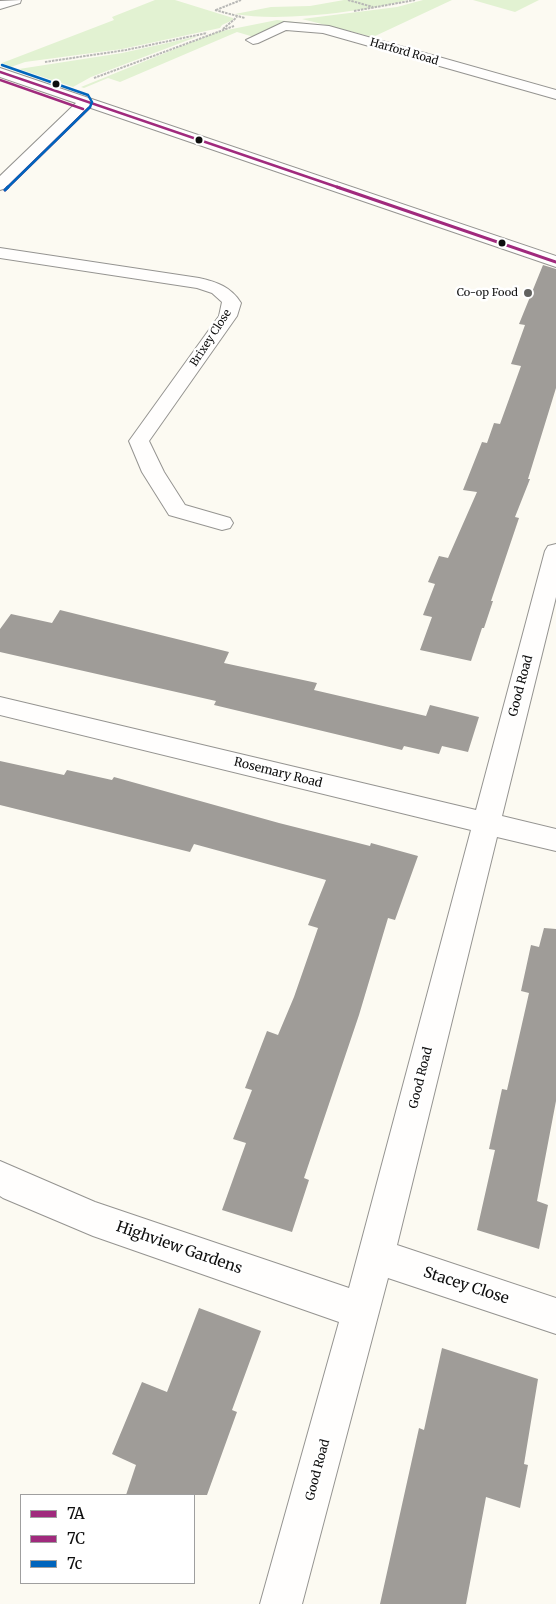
<!DOCTYPE html>
<html>
<head>
<meta charset="utf-8">
<style>
  body { margin:0 }
  #map { position:relative; width:556px; height:1604px; overflow:hidden; background:#fcfaf2; font-family:Merriweather,serif }
  canvas { display:block }
  .legend { position:absolute; left:20px; top:1494px; width:175px; height:90px; box-sizing:border-box; background:#fff; border:1px solid #9f9f9f; margin:0; padding:6px 9px; list-style:none; font-size:15px; color:#0e0e0e }
  .legend li { display:flex; align-items:center; gap:10px; height:25px }
  .legend b { width:25px; border:1px solid #9f9f9f }
</style>
</head>
<body>
<div id="map">
<canvas width="556" height="1604"></canvas>
<ul class="legend">
<li><b style="height:6px;background:#a02a7d"></b>7A</li>
<li><b style="height:6px;background:#a02a7d"></b>7C</li>
<li><b style="height:6px;background:#0065bd"></b>7c</li>
</ul>
</div>
<script>
const ctx = document.querySelector('canvas').getContext('2d');
ctx.lineJoin = 'round';
function paint(path, color) { ctx.fillStyle = color; ctx.fill(path, 'evenodd'); }
function stroke(path, color, width, dash) { ctx.strokeStyle = color; ctx.lineWidth = width; ctx.lineCap = dash ? 'butt' : 'round'; ctx.setLineDash(dash || []); ctx.stroke(path); }
function label(font, color, halo, rows, align = 'center') {
  ctx.font = font + ' Merriweather,serif'; ctx.lineWidth = 5; ctx.setLineDash([]); ctx.textBaseline = 'middle'; ctx.strokeStyle = halo; ctx.fillStyle = color; for (const [text, x, y, turn = 0] of rows) {
    ctx.save(); ctx.translate(x, y); ctx.rotate((+turn || 0) * Math.PI / 180); ctx.textAlign = isNaN(turn) ? turn : align; if (halo) ctx.strokeText(text, 0, 0); ctx.fillText(text, 0, 0); ctx.restore();
  }
}
paint(new Path2D(`
  M155,0H175L233,18V20L222,25L220,28L122,49L25,62L11,67L2,63L114,20L112,17Z
  M344,0H407C363,12 280,22 235,14L271,7L310,6Z
  M423,0H452L373,37L302,19L397,7Z
  M473,0H539L515,12Z
  M277,20L304,23L285,24L254,37L237,32L120,82L108,78L84,88L81,87L217,32Z
  M199,36L91,77L73,87L19,69L122,53Z`), '#e2f2d2');
paint(new Path2D(`
  M543,265L556,269V388L528,479H530L515,517L519,518L491,601H493L484,628H482L471,661L420,650L432,617L423,615L435,584L428,582L439,556L448,558L477,492L463,490L482,442L487,443L494,423L500,424L521,366L511,364L525,325L519,324Z
  M60,610L229,652L224,663L317,683L314,690L426,716L430,705L479,717L468,752L442,746L439,754L404,746L402,750L214,705L216,701L0,652V629L11,614L52,623Z
  M0,761L64,775L67,770L112,780L114,777L279,823L370,846L371,843L418,856L395,920L388,918L359,1015L304,1178L309,1180L292,1232L222,1210L246,1143L233,1139L252,1090L245,1088L267,1031L278,1035L294,997L318,928L308,925L326,880L194,844L190,852L0,805Z
  M544,928L556,929V1101L537,1201L548,1205L539,1249L477,1230L495,1150L489,1149L502,1089L507,1090L529,993L521,991L531,945L539,947Z
  M199,1308L261,1331L232,1410L237,1412L207,1495H126L136,1465L112,1454L142,1382L167,1392Z
  M442,1348L538,1379L524,1464L528,1465L520,1508L486,1497L466,1604H380L419,1428L424,1430Z`), '#9f9c98');
const minor = new Path2D(`
  M21,0L20,3L0,9V1Z
  M284,22L329,26L556,90V99L323,33L286,30L258,43L253,44L246,40Z
  M0,68L556,256V267L88,107L6,188L0,190V176L76,103L0,77Z
  M0,248L199,278C217,282 231,287 241,303L237,316L149,441L164,472L185,505L230,518L233,523L230,528L222,530L169,515L142,472L129,441L219,316L222,302L212,293L197,288L0,258Z
  M556,544V597L502,816L556,829V851L497,837L397,1245L556,1298V1334L388,1278L302,1604H260L339,1322L93,1236L3,1198L0,1196V1161L95,1202L349,1288L471,830L0,715V697L476,810L545,551L548,546Z`);
stroke(minor, '#959491', 2);
stroke(new Path2D(`
  M348,0L373,7
  M215,10L245,18
  M216,10L241,0
  M354,11L415,0
  M223,29L237,17
  M45,62L126,50L207,33
  M94,78L234,26`), '#b8b8b6', 2, [2.5, 1]);
paint(minor, '#fffefd');
stroke(new Path2D(`
  M0,72L340,188`), '#a02a7d', 2.5);
stroke(new Path2D(`
  M337,187L556,262`), '#a02a7d', 3);
stroke(new Path2D(`
  M0,80L83,109
  M7,188L90,107`), '#a02a7d', 2.5);
stroke(new Path2D(`
  M5,190L8,187`), '#a02a7d', 3);
stroke(new Path2D(`
  M2,65L88,95L92,102L90,107L7,188`), '#0065bd', 2.5);
stroke(new Path2D(`
  M5,190L8,187`), '#0065bd', 3);
for (const [x, y, r, color] of [
  [56,84,4.5,"#0e0e0e"],
  [199,140,4.5,"#0e0e0e"],
  [502,243,4.5,"#0e0e0e"],
  [528,293,5,"#61615e"]
]) { const dot = new Path2D(); dot.arc(x, y, r, 0, 2 * Math.PI); ctx.fillStyle = color; ctx.fill(dot); stroke(dot, '#fff', 2); }
label('11px', '#0e0e0e', '#fff', [
  ["Harford Road",404,52,16],
  ["Brixey Close",211,338,-57]
]);
label('11px', '#0e0e0e', '#fff', [
  ["Co-op Food",518,293]
], 'right');
label('12px', '#0e0e0e', '#fff', [
  ["Good Road",521,686,-75],
  ["Rosemary Road",278,773,14],
  ["Good Road",421,1078,-76],
  ["Good Road",318,1470,-75]
]);
label('15px', '#0e0e0e', '#fff', [
  ["Highview Gardens",179,1248,19],
  ["Stacey Close",466,1286,18]
]);
</script>
</body>
</html>
